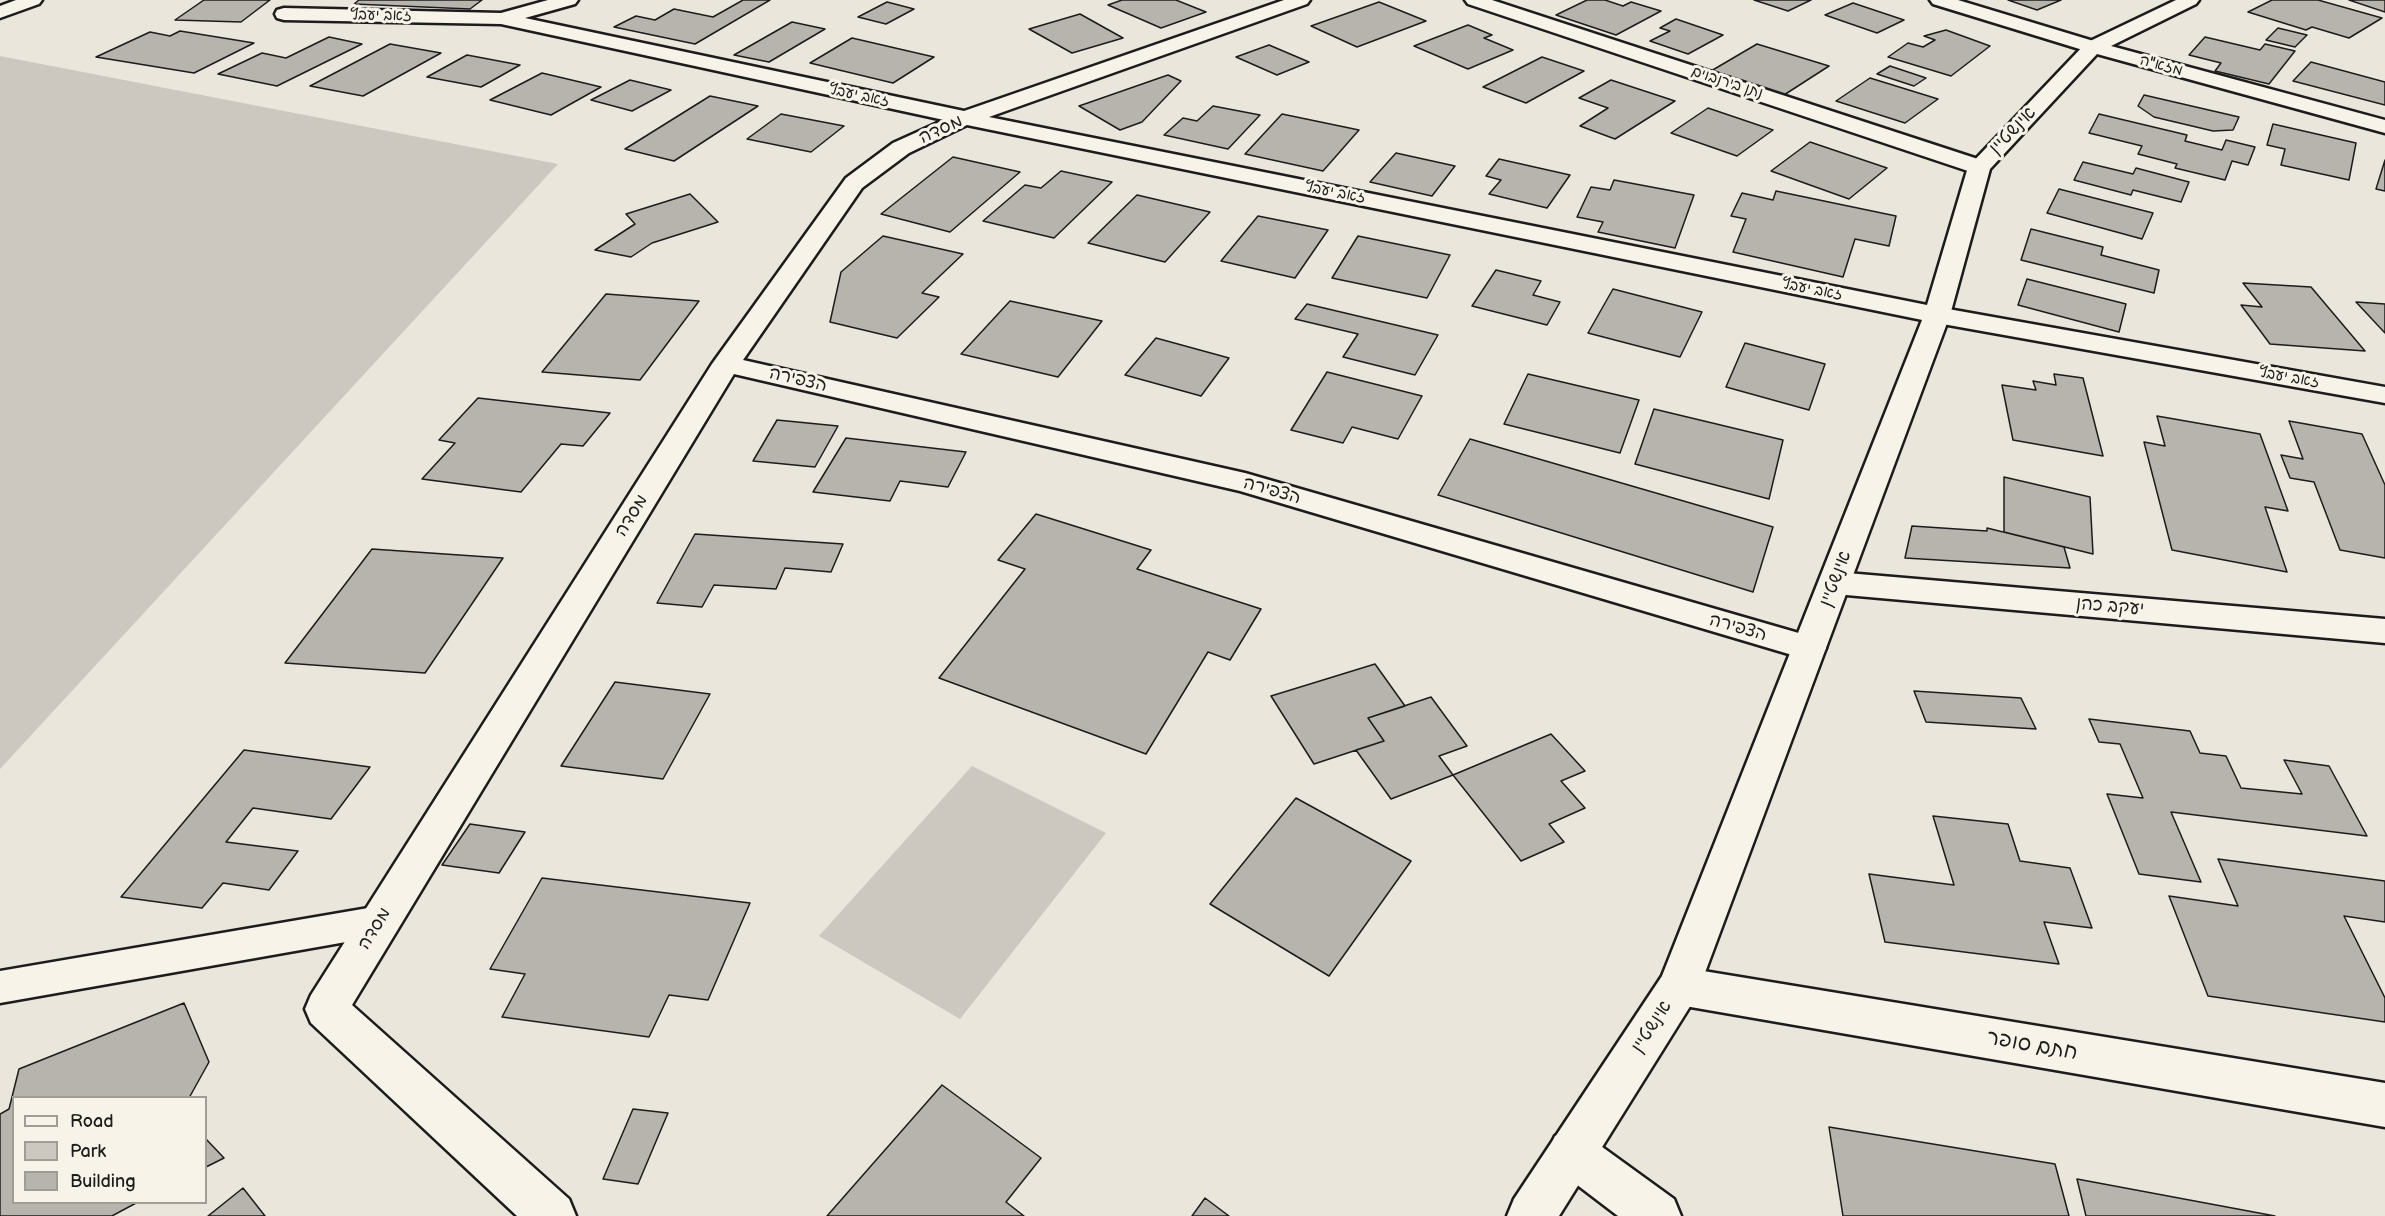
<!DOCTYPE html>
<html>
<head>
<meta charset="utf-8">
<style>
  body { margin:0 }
  #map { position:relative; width:2385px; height:1216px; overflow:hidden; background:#eae6dc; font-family:"Balsamiq Sans",sans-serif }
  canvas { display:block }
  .legend { position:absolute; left:12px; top:1096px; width:195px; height:108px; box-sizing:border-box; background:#f7f3e8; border:2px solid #9f9d96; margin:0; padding:8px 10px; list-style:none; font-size:18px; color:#1c1c1c }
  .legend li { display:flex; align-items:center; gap:12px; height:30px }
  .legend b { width:30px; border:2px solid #9f9d96 }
</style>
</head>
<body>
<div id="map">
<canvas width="2385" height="1216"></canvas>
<ul class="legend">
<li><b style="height:8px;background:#f7f3e8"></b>Road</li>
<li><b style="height:16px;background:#ccc8c0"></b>Park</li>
<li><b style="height:16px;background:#b6b4ac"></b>Building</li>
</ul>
</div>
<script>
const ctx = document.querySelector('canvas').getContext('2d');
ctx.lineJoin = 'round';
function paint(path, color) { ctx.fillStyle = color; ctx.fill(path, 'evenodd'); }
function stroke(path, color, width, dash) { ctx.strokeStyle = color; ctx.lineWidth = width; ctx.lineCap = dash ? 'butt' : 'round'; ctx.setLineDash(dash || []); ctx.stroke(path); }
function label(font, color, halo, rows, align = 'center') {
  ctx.font = font + ' "Balsamiq Sans","Playpen Sans Hebrew",sans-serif'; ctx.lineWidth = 6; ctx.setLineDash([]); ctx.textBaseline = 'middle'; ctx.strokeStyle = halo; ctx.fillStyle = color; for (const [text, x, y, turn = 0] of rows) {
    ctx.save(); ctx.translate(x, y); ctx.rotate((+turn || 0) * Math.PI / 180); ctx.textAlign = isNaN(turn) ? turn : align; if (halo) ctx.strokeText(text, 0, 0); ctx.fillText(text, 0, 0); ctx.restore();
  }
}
paint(new Path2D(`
  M0,56L558,164L0,769Z
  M972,766L1106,833L960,1019L819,936Z`), '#ccc8c0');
const building = new Path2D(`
  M204,0H270L241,22L175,20Z
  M359,0H482L470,9L354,4Z
  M743,0H770L695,44L614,27L636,16L655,20L674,9L713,17Z
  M1122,0H1176L1206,12L1161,28L1108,5Z
  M1587,0H1605L1623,6L1631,2L1661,11L1616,35L1556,15Z
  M1754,0H1811L1788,11Z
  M2008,0H2061L2037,10Z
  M2272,0H2318L2382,18L2349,38L2312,27L2306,30L2248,12Z
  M2349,0H2385V12Z
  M887,2L914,9L886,24L858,17Z
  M1379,2L1426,21L1357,47L1311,26Z
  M1853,3L1904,20L1877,33L1825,15Z
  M1080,14L1123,38L1072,53L1029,29Z
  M1676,19L1723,35L1688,54L1650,41L1670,31L1660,28Z
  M792,22L825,29L769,62L734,55Z
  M1468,25L1492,35L1484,38L1513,50L1468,69L1414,46Z
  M2278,28L2307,35L2295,47L2266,40Z
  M1946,30L1990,46L1951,76L1888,57L1908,43L1923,47L1935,40L1924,36Z
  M180,31L254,43L194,73L96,57L150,32L170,36Z
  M329,37L362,44L277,86L218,74L262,53L286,58Z
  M2205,37L2260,50L2265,44L2295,51L2269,84L2215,71L2221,63L2189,55Z
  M852,38L934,57L893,83L810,63Z
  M390,44L441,53L363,96L310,86Z
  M1757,44L1829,66L1784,95L1711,71Z
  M1269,45L1309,62L1277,75L1236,57Z
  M467,55L520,65L481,87L427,77Z
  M1542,57L1584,71L1526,103L1483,87Z
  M2311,62L2385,82V105L2293,81Z
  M1890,66L1926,78L1914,86L1877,74Z
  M542,73L601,87L551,115L490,100Z
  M1168,75L1181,81L1142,122L1120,130L1079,106Z
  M1870,78L1938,99L1905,123L1836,101Z
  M630,80L671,90L632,111L591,100Z
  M1611,80L1675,101L1615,139L1580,126L1608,108L1579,98Z
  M2144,95L2239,117L2233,130L2213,131L2154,117L2138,106Z
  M710,96L758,106L674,161L625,149Z
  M1213,106L1260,115L1228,149L1164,135L1183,118L1197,121Z
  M1708,108L1773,130L1737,156L1671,133Z
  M781,114L844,126L811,152L747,139Z
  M1282,114L1359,130L1323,171L1245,154Z
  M2099,114L2187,135L2185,141L2222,150L2226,140L2255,147L2248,165L2232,161L2225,180L2175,168L2177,164L2138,154L2142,146L2089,133Z
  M2273,124L2356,143L2349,180L2281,165L2285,149L2267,145Z
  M1810,142L1887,168L1849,199L1771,171Z
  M1396,153L1455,166L1432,196L1370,182Z
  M953,157L1020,172L950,232L881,214Z
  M1499,159L1570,175L1547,208L1489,194L1501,180L1486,176Z
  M2385,160V191L2376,189Z
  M2083,162L2133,174L2136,168L2189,182L2181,202L2133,190L2131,195L2074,180Z
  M1061,171L1112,182L1054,238L983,221L1025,185L1041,188Z
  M1614,180L1694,195L1675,248L1598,232L1603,222L1577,217L1591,187L1610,190Z
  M2059,189L2153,213L2142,239L2047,213Z
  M1776,191L1896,216L1889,246L1855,239L1843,277L1733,252L1746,219L1731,216L1742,193L1773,200Z
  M690,194L718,222L652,243L631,257L595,250L635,224L626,214Z
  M1137,195L1210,212L1165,262L1088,243Z
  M1258,216L1328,230L1295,278L1221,261Z
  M2031,229L2103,247L2101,255L2159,270L2154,293L2021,260Z
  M883,236L963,254L922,293L939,297L897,338L830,322L841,272Z
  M1358,236L1450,255L1427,298L1332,278Z
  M1496,270L1541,281L1533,295L1560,302L1547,325L1472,306Z
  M2027,279L2126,304L2119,332L2018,305Z
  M2243,283L2311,287L2365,351L2270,344L2241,305L2262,307Z
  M1613,289L1702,312L1680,357L1588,333Z
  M606,294L699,301L640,380L542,372Z
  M1010,301L1102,321L1058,377L961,354Z
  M2356,302L2385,304V333Z
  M1307,304L1438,335L1415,375L1343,357L1358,334L1295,319Z
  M1156,338L1229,358L1201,396L1125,375Z
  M1745,343L1825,364L1809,410L1726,387Z
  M1327,372L1422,396L1398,439L1352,427L1343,443L1291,430Z
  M1528,374L1639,400L1620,453L1504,424Z
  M2054,374L2083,378L2103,456L2013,440L2002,385L2036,390L2033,381L2056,385Z
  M478,398L610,413L583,446L561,444L521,492L422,479L455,443L439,440Z
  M1654,409L1783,440L1769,499L1635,464Z
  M2157,416L2260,434L2288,511L2265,507L2287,572L2172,550L2144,442L2165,446Z
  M777,420L838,426L815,467L753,461Z
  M2289,421L2362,434L2385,485V558L2340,550L2314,482L2290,478L2281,455L2303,459Z
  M846,438L966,452L948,487L900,481L890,501L813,492Z
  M1470,439L1773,527L1753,592L1438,495Z
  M2004,477L2090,497L2093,554L2004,532Z
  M1036,514L1151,550L1137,569L1261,609L1230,660L1208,652L1146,754L939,678L1025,569L998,560Z
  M1912,526L1987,531V528L2064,547L2070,568L1905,558Z
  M695,534L843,544L831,572L785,568L776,589L714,585L702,607L657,603Z
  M372,549L503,558L425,673L285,663Z
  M1375,664L1405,706L1368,718L1384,741L1314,764L1271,696Z
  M615,682L710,694L663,779L561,766Z
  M1914,691L2021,698L2036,729L1926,722Z
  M1431,697L1467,746L1439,756L1453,775L1391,799L1356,750L1384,741L1368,718Z
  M2089,719L2190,731L2200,753L2226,756L2241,788L2302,794L2284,760L2329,766L2367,836L2171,812L2201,882L2139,874L2107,794L2143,798L2120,744L2099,742Z
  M1551,734L1585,771L1561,781L1585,808L1549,824L1564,842L1521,861L1453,775Z
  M244,750L370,767L331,819L253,808L226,842L298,851L269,890L223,883L202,908L121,897Z
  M1296,798L1411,861L1329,976L1210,904Z
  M1933,816L2008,824L2020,861L2070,868L2092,928L2044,922L2059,964L1885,942L1869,874L1954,885Z
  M470,824L525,832L499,873L442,865Z
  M2218,859L2385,881V922L2344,916L2385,998V1022L2208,996L2169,896L2238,906Z
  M542,878L750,903L708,1000L669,995L649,1037L502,1017L525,974L490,969Z
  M184,1003L209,1062L189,1098H14V1202H138L112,1216H0V1114L9,1109L19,1069Z
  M942,1085L1041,1158L1006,1202L1024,1216H827Z
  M633,1109L668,1113L638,1184L603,1179Z
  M1829,1127L2055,1164L2069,1216H1843Z
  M206,1139L224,1158L206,1167Z
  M2077,1179L2275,1216H2086Z
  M243,1188L265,1216H208Z
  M1205,1198L1229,1216H1192Z`);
paint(building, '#b6b4ac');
stroke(building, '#1c1c1c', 1.5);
const service = new Path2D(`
  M380,906L392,911L397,921L392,931L380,936L0,1003V971Z`);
const minor = new Path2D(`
  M548,0H578L575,4L525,18L964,111L1284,0H1310L1307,4L989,117L1937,307L2385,387V403L1937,323L967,125L909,153L862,188L743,360L1245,473L1809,636L1821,639L1826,648L1821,657L1809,660L1240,491L734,374L352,1005L569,1199L576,1216H517L311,1023L305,1009L311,995L712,364L846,178L893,143L944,120L501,24L284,20L277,18L275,14L277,10L284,8L501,13Z
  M1465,0H1492L1987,162L1990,167L1987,172L1979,174L1971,172L1468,4Z
  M1930,0H1958L2100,43L2103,47L2100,51H2086L1933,4Z
  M1835,572L2385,619V643L1835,594L1824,591L1819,583L1824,575Z
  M1679,967L2385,1083V1127L1679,1005L1664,1000L1658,986L1664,972Z
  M1571,1129L1587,1136L1674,1199L1681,1216H1618L1555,1168L1548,1152L1555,1136Z`);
const tertiary = new Path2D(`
  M2176,0H2199L2196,4L2111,46L2385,120V133L2097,54L1990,169L1950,315L1700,986L1694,1000L1559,1216H1507L1514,1199L1662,976L1924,315L1968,167L2086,43Z`);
const trunk = new Path2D(`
  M16,0H42L39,4L0,18V6Z`);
stroke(service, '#1c1c1c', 5);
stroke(minor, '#1c1c1c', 5);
stroke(tertiary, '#1c1c1c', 5);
stroke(trunk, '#1c1c1c', 5);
paint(service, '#f7f3e8');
paint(minor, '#f7f3e8');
paint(tertiary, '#f7f3e8');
paint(trunk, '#f7f3e8');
label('15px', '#1c1c1c', '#f7f3e8', [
  ["זאב יעבץ",381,16,1],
  ["מזא\"ה",2161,66,15],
  ["נתן בירנבוים",1727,83,18],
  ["זאב יעבץ",859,96,12],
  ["זאב יעבץ",1335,193,11],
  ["זאב יעבץ",1812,290,11],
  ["זאב יעבץ",2289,378,10]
]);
label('18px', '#1c1c1c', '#f7f3e8', [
  ["מסדה",941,130,-24],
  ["אינשטיין",2013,131,-46],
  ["הצפירה",798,380,13],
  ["הצפירה",1272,491,16],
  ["מסדה",632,516,-58],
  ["אינשטיין",1836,579,-69],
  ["יעקב כהן",2110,607,5],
  ["הצפירה",1738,628,16],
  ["מסדה",375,929,-58],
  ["אינשטיין",1652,1027,-57]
]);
label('21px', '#1c1c1c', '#f7f3e8', [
  ["חתם סופר",2032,1046,10]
]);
</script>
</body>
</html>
